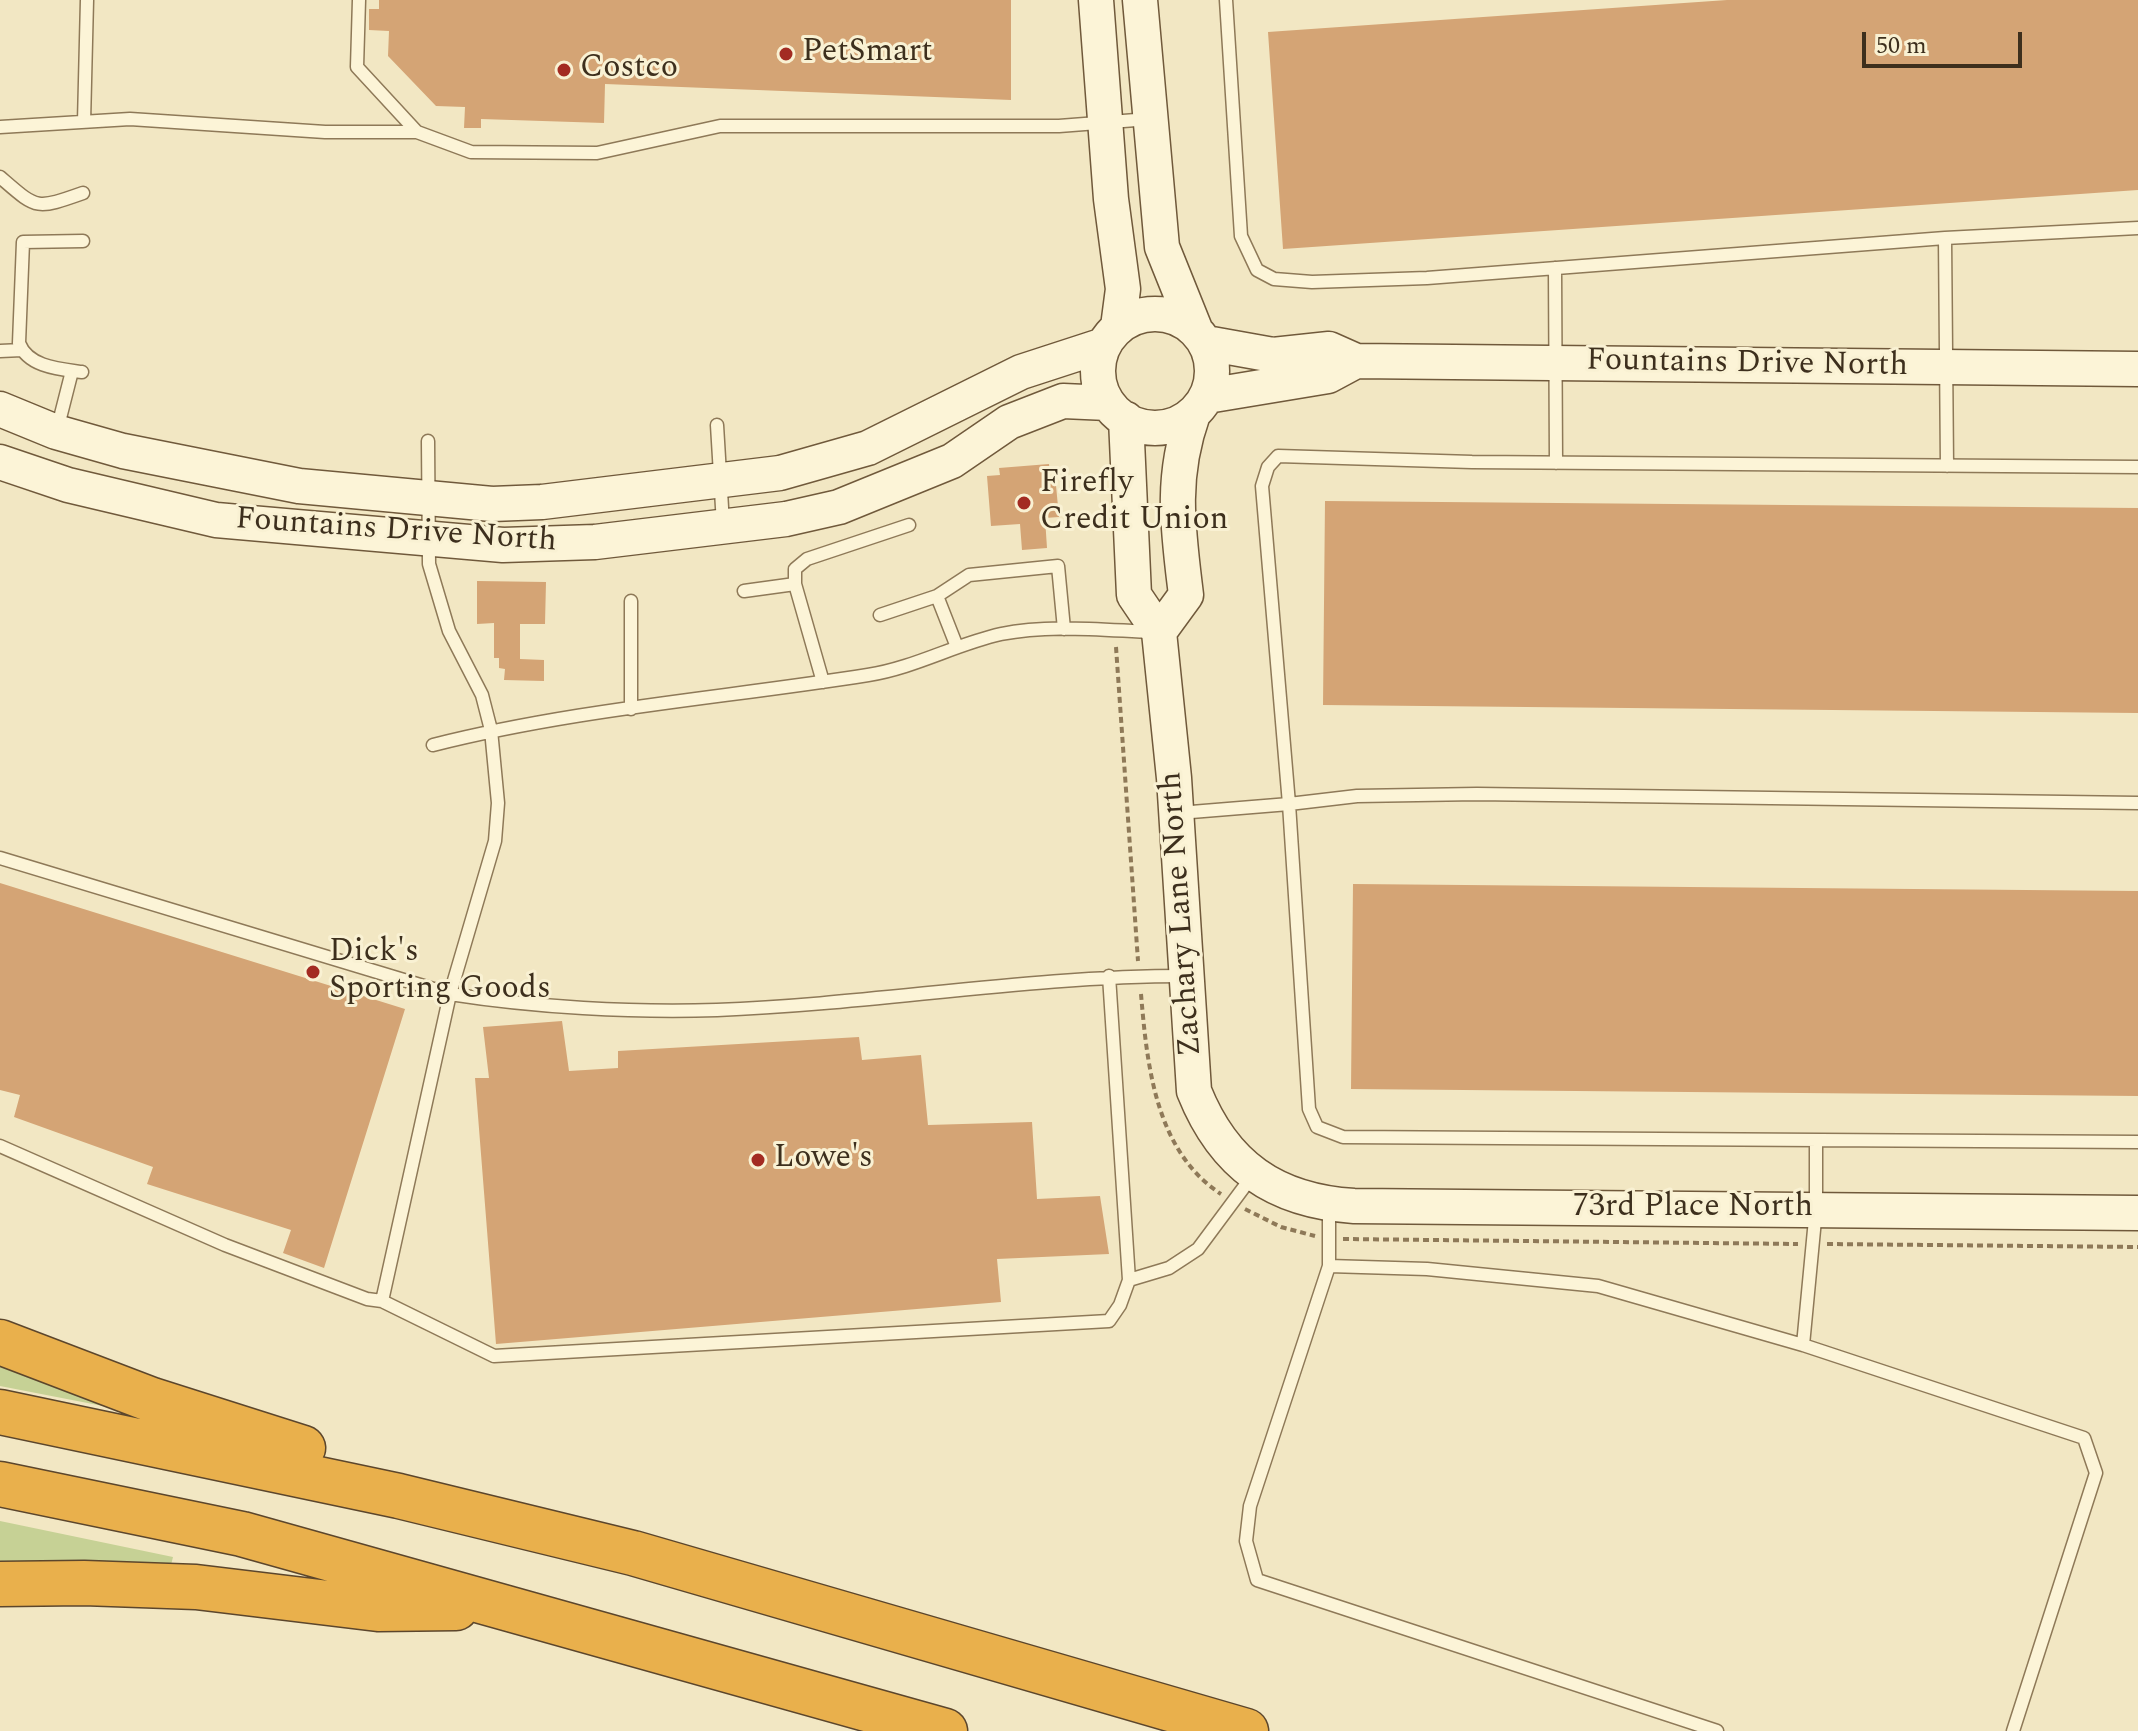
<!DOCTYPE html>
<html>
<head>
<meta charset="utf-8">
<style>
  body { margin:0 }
  #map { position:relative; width:2138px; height:1731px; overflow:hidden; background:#f2e7c3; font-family:Spectral,serif }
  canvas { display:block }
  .scale { position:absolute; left:1862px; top:32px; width:160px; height:36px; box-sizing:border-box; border:4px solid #3d2f1d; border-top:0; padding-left:10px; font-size:24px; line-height:28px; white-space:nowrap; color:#3d2f1d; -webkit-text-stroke:6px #f9f1d3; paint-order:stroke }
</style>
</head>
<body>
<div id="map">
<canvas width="2138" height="1731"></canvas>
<div class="scale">50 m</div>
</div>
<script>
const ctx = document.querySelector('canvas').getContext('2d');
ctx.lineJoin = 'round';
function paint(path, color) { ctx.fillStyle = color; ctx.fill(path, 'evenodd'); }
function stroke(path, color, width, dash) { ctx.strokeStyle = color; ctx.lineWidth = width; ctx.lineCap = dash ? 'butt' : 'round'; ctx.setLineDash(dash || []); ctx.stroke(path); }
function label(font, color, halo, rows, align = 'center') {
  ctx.font = font + ' Spectral,serif'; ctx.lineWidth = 6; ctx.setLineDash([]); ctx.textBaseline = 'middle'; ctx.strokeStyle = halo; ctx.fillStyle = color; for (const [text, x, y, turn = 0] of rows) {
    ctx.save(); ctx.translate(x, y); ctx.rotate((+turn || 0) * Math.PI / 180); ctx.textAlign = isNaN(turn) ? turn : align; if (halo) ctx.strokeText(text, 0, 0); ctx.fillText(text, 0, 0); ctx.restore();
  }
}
paint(new Path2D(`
  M0,1349L139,1413L0,1386Z
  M0,1521L173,1557L170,1569L56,1561L0,1563Z`), '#c6d195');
paint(new Path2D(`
  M379,0H1011V100L605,84L604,123L481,119V128H464L465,107L436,106L388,56L389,31L369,30V9H379Z
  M1727,0H2138V190L1283,249L1268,32Z
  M1049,464L1050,476L1055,475L1059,517L1045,518L1047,548L1022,550L1020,524L991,526L987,476L1000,475L999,468Z
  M1325,501L2138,508V713L1323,705Z
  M477,581L546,582L545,624H520V659L544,660V681L504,680L505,669L499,668V658H494V623L477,624Z
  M0,883L405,1009L324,1268L283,1253L291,1230L147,1184L153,1167L14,1117L20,1095L0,1090Z
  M1353,884L2138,891V1096L1351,1089Z
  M562,1021L569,1071L618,1068V1051L859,1037L862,1060L921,1055L928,1125L1032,1122L1037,1199L1100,1196L1109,1254L997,1259L1001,1302L496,1344L475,1078H489L483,1027Z`), '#d4a475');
const lane = new Path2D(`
  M359,0L357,67L417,132
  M1226,0L1241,236L1257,270L1274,279L1312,282L1427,278L1945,238L2138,228
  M84,122L87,0
  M0,127L130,119L325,132H417L471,152L597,153L720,126H1059L1149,119
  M0,177C37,209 35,210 83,193
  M1945,238L1947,466
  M1555,268L1556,463
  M0,351L22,350
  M82,372C59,369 28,367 19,343L23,242L83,241
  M717,425L723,524
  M57,430L72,371
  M744,591L795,584
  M937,596L957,647
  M880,615L937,596L969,575L1058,566L1064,629
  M823,682L795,584V569L807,559L909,525
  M631,709V601
  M433,745C575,709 723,698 868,675C914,668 956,644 1001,634C1049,624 1103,630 1152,632
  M2138,803L1477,794L1357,796L1289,804L1309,1109L1317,1127L1343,1137L2138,1142
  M1179,813L1289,804L1262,486L1268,467L1278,456L1472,462L2138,467
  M0,858L450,994C533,1007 633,1013 717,1010C874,1004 1028,976 1185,976
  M1816,1140V1209L1803,1345L2084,1438L2096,1473L2013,1731
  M0,1146L225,1245L367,1299L382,1301L494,1356L1109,1321L1120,1305L1129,1280L1109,976
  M1329,1205V1266L1250,1506L1246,1541L1257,1580L1717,1731
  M1329,1266L1427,1269L1598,1286L1803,1345
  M1129,1280L1169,1268L1198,1249L1253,1175
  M382,1301L450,994L495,841L498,803L491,730L482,695L449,631L429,564L428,441`);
const secondary = new Path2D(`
  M1096,0L1111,199L1123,289L1118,327
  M1140,0L1162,247L1195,329
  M1098 371a57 57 0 1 1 114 0a57 57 0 1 1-114 0Z
  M1206,343L1273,355L1329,349L1356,361L2138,369
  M1207,396L1328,376L1356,361
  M0,409L56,432L123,451L299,486L492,504L542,502L780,473L868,448L1021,372L1104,345
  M1126,419L1134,595L1159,632L1174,778L1194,1091C1224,1166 1275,1201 1354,1206L2138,1213
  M0,462L68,485L216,520L503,545L595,542L786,519L839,507L952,461L1009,422L1063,401L1108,403
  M1159,632L1186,595C1178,529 1170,478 1193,414`);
const highway = new Path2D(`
  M0,1342L152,1400L303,1448
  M0,1412L399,1496L633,1553L1246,1731
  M0,1484L242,1534L945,1731
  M0,1584L84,1583L196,1587L378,1609L456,1608`);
stroke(lane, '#8e7958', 15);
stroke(secondary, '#70593b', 37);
stroke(highway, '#5c462c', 47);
stroke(new Path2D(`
  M1116,647L1138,961
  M1141,994C1147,1064 1155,1151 1221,1194
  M1245,1209L1281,1227L1315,1236
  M1343,1239L1798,1244
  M1827,1244L2138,1247`), '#8e7958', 4, [6, 4]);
stroke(lane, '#fcf4d7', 12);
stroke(secondary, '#fcf4d7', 34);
stroke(highway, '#e9b04c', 44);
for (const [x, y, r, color] of [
  [786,54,8,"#a32b22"],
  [564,70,8,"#a32b22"],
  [1024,503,8,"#a32b22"],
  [313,972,8,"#a32b22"],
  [758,1160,8,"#a32b22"]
]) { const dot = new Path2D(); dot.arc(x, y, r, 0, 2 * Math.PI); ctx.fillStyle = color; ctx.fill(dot); stroke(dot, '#f9f1d3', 3); }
label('32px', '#3d2f1d', '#f9f1d3', [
  ["PetSmart",802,54],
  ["Costco",580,70],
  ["Firefly",1040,485],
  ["Credit Union",1040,522],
  ["Dick's",329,954],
  ["Sporting Goods",329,991],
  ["Lowe's",774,1160]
], 'left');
label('32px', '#3d2f1d', '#f9f1d3', [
  ["Fountains Drive North",1747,365,1],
  ["Fountains Drive North",396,532,4],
  ["Zachary Lane North",1183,914,-94],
  ["73rd Place North",1693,1209]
]);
</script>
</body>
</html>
